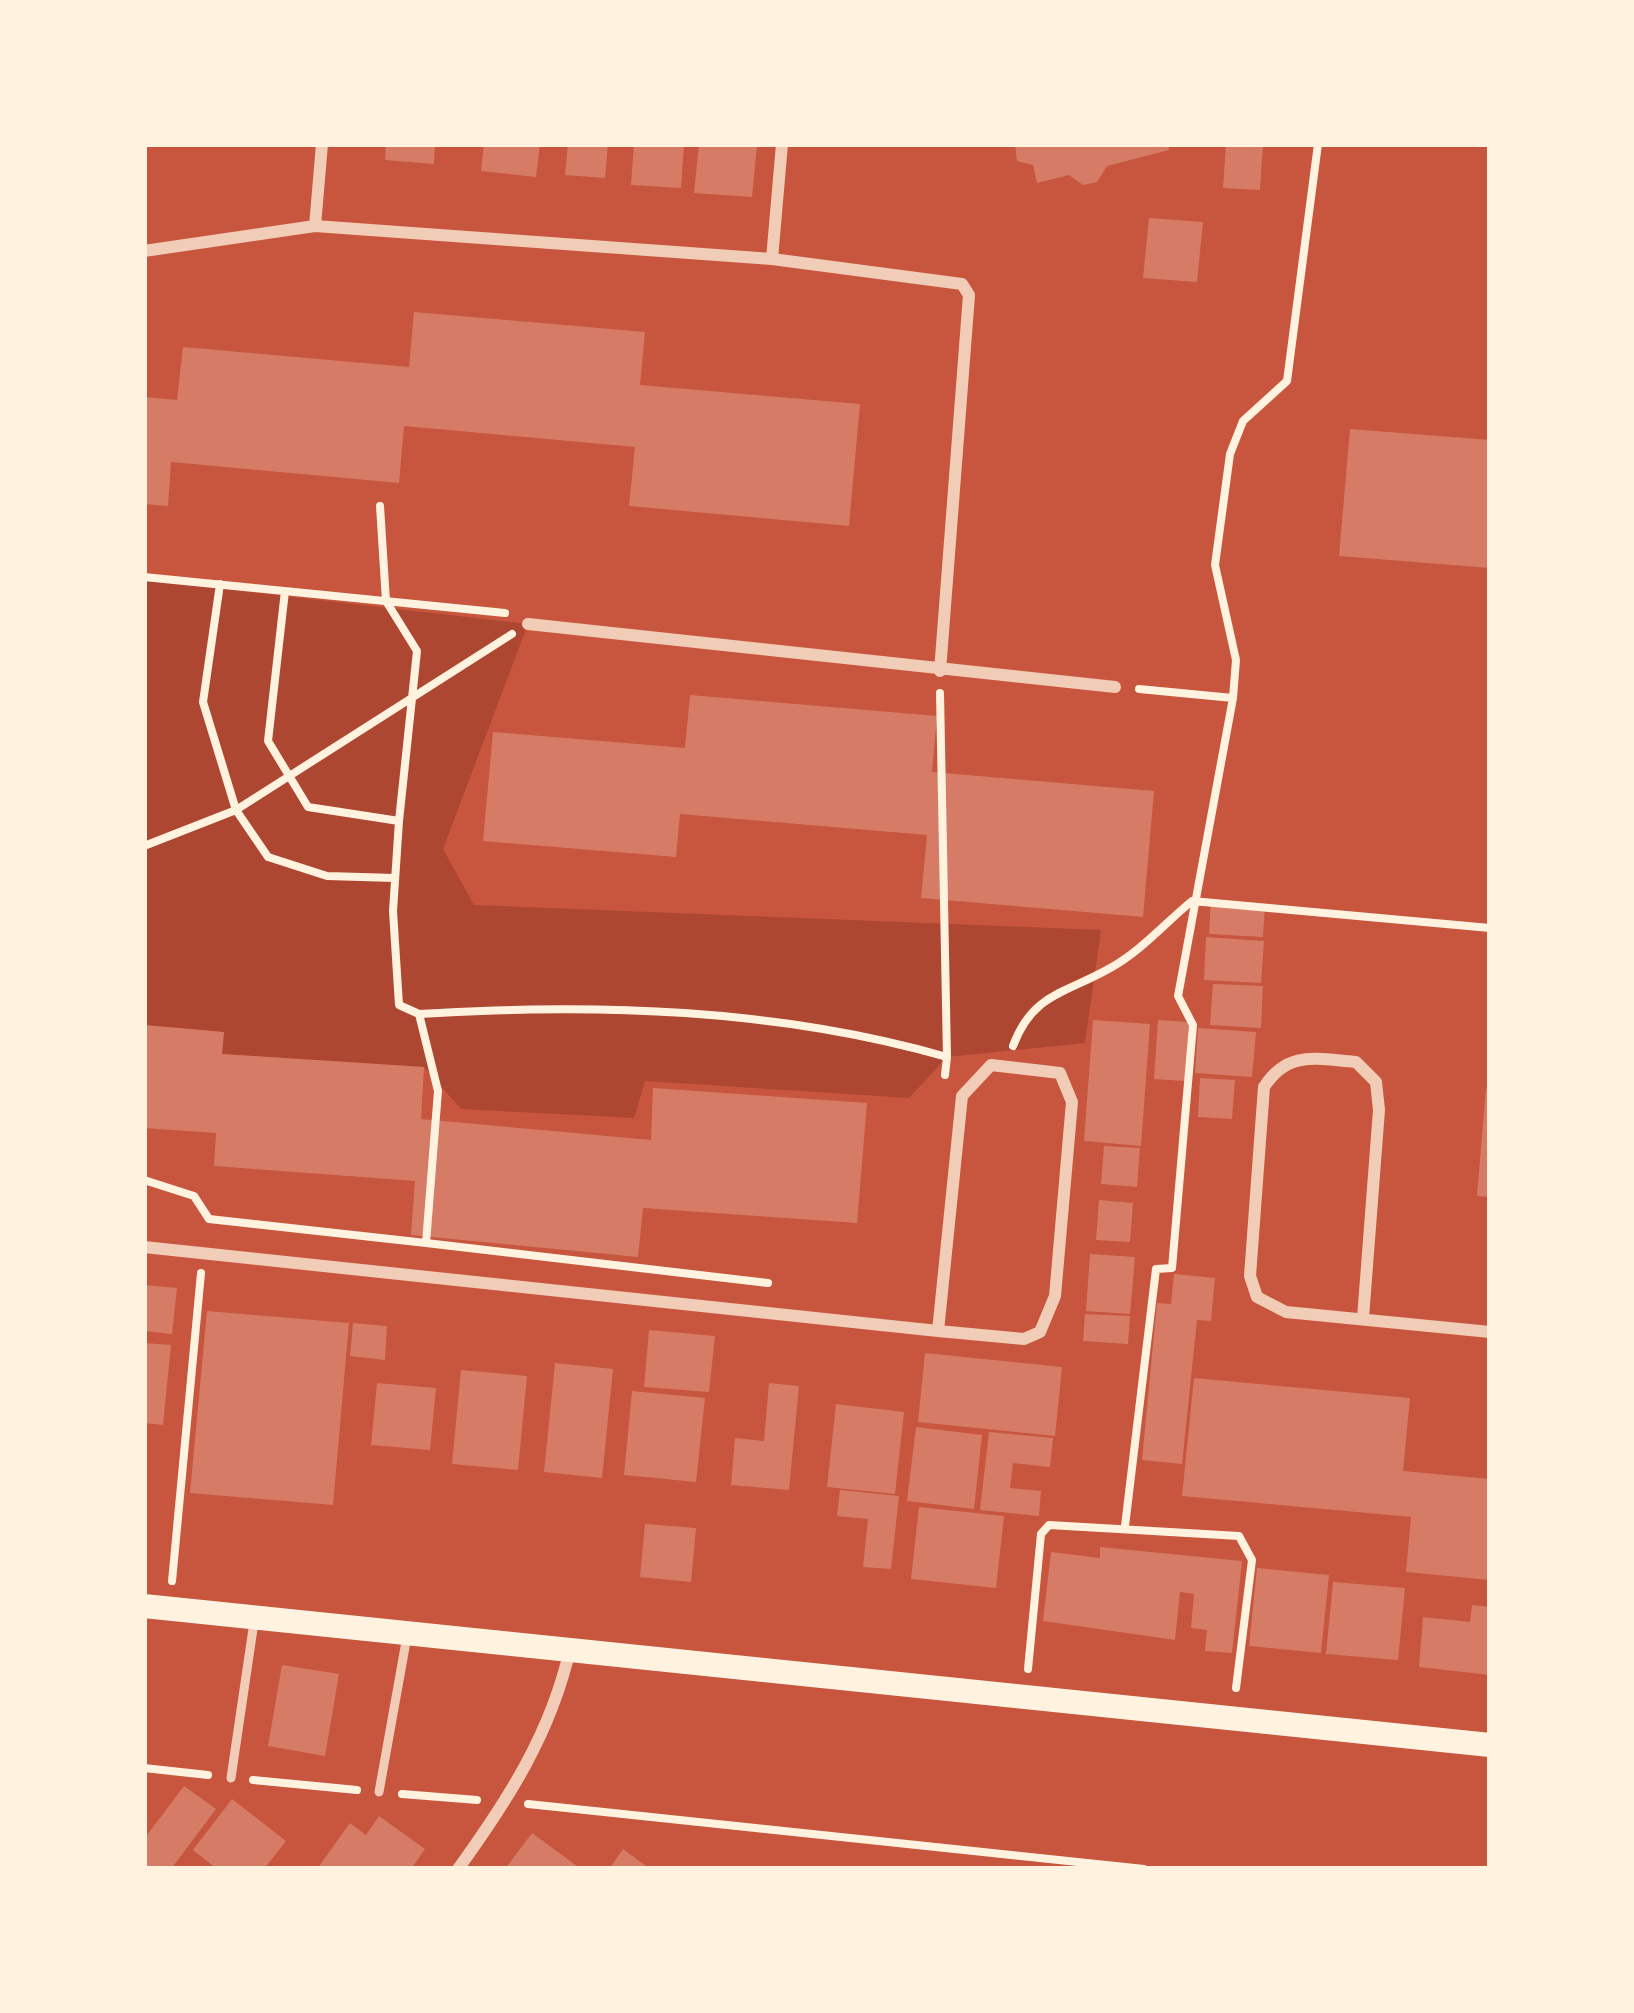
<!DOCTYPE html>
<html>
<head>
<meta charset="utf-8">
<style>
  body { margin:0 }
  #map { position:relative; width:1634px; height:2013px; overflow:hidden; background:#c8553d; font-family:Raleway,sans-serif }
  canvas { display:block }
  .frame { position:absolute; inset:0; border:147px solid #fff3e0; pointer-events:none }
</style>
</head>
<body>
<div id="map">
<canvas width="1634" height="2013"></canvas>
<div class="frame"></div>
</div>
<script>
const ctx = document.querySelector('canvas').getContext('2d');
ctx.lineJoin = 'round';
function paint(path, color) { ctx.fillStyle = color; ctx.fill(path, 'evenodd'); }
function stroke(path, color, width, dash) { ctx.strokeStyle = color; ctx.lineWidth = width; ctx.lineCap = dash ? 'butt' : 'round'; ctx.setLineDash(dash || []); ctx.stroke(path); }
paint(new Path2D(`
  M144,580L528,624L443,849L474,905L1101,930L1085,1043L947,1057L909,1098L645,1081L634,1118L461,1109L424,1067L222,1054L223,1032L144,1025Z`), '#ae4732');
paint(new Path2D(`
  M386,144H435L434,164L385,160Z
  M484,144H540L536,177L481,171Z
  M568,144H608L605,178L565,175Z
  M634,144H684L681,188L631,185Z
  M699,144H757L752,197L694,193Z
  M1015,144H1168L1169,150L1107,166L1097,182L1083,185L1069,175L1037,183L1033,165L1017,161Z
  M1226,144H1263L1260,190L1223,188Z
  M1149,218L1203,222L1197,282L1143,278Z
  M414,312L645,332L640,385L860,404L849,526L629,506L635,447L404,426L399,483L171,462L168,506L144,504V397L177,400L183,347L409,367Z
  M1350,429L1490,440V568L1339,556Z
  M690,695L937,716L932,772L1154,791L1143,917L921,898L927,835L680,814L676,857L483,841L493,732L685,748Z
  M1211,900L1265,904L1263,937L1209,934Z
  M1206,937L1264,941L1261,983L1204,980Z
  M1213,984L1263,986L1261,1028L1210,1025Z
  M1093,1020L1150,1024L1141,1146L1084,1141Z
  M1158,1020L1189,1022L1185,1081L1154,1079Z
  M144,1025L224,1032L222,1054L424,1067L421,1119L651,1140L653,1088L867,1103L857,1223L643,1208L638,1257L411,1235L415,1181L214,1166L216,1133L144,1128Z
  M1198,1028L1256,1032L1252,1077L1195,1073Z
  M1200,1078L1235,1080L1232,1119L1198,1117Z
  M1486,1088L1490,1089V1197L1477,1196Z
  M1104,1146L1140,1148L1137,1187L1101,1184Z
  M1099,1200L1133,1203L1130,1242L1096,1240Z
  M1090,1254L1135,1257L1130,1314L1086,1311Z
  M1174,1274L1215,1278L1211,1321L1197,1320L1182,1464L1142,1460L1157,1303L1171,1304Z
  M144,1285L177,1288L172,1334L144,1331Z
  M207,1311L349,1323L333,1505L190,1493Z
  M1085,1314L1130,1316L1128,1344L1083,1341Z
  M353,1323L387,1326L385,1360L350,1356Z
  M649,1330L715,1336L709,1392L644,1387Z
  M144,1343L171,1345L163,1425L144,1423Z
  M925,1353L1062,1367L1055,1436L918,1422Z
  M555,1363L613,1369L602,1478L544,1472Z
  M461,1370L527,1376L518,1470L452,1464Z
  M1194,1378L1410,1398L1403,1471L1490,1479V1580L1406,1572L1411,1517L1182,1496Z
  M377,1383L436,1388L430,1450L371,1445Z
  M769,1383L799,1386L789,1490L731,1485L735,1438L764,1441Z
  M632,1391L705,1398L696,1482L624,1475Z
  M836,1404L904,1412L895,1494L827,1487Z
  M916,1427L982,1435L974,1509L907,1501Z
  M989,1432L1053,1438L1050,1467L1013,1463L1010,1488L1041,1491L1039,1516L980,1510Z
  M840,1490L899,1496L891,1569L863,1567L868,1519L837,1516Z
  M919,1507L1004,1516L996,1588L911,1579Z
  M645,1524L696,1528L691,1582L640,1577Z
  M1100,1547L1242,1561L1232,1653L1205,1651L1207,1630L1191,1628L1194,1594L1180,1592L1175,1640L1043,1621L1051,1552L1100,1558Z
  M1257,1568L1329,1575L1321,1653L1249,1646Z
  M1333,1582L1405,1588L1398,1660L1326,1654Z
  M1472,1605L1490,1607V1675L1419,1667L1423,1617L1470,1622Z
  M282,1665L339,1674L325,1756L268,1746Z
  M184,1786L216,1809L171,1869H144V1839Z
  M232,1799L286,1841L264,1869H217L193,1850Z
  M379,1816L425,1849L411,1869H317L350,1823L366,1835Z
  M532,1833L581,1869H505Z
  M623,1849L650,1869H609Z`), '#d67c66');
stroke(new Path2D(`
  M144,577L505,613
  M220,584L203,702L236,810L268,857L327,876L395,878
  M285,591L268,741L308,807L399,821L417,651L386,601L380,506
  M1139,689L1233,698
  M940,693L947,1057
  M144,846L236,810L512,634
  M419,1014C595,1003 776,1008 947,1057L945,1075
  M1013,1046C1033,992 1068,993 1112,967C1142,950 1165,923 1192,901L1490,928
  M144,1180L194,1196L209,1219L426,1243L438,1091L419,1014L399,1005L393,911L399,821
  M426,1243L768,1283
  M1125,1526L1156,1269L1172,1268L1193,1025L1178,996L1233,698L1236,660L1215,565L1230,454L1243,421L1287,381L1318,144
  M172,1581L201,1273
  M1028,1669L1041,1534L1049,1525L1239,1536L1252,1560L1236,1688
  M144,1768L208,1775
  M253,1780L357,1790
  M402,1794L477,1800
  M528,1804L1144,1869`), '#fff3e0', 8);
stroke(new Path2D(`
  M231,1778L254,1622
  M379,1792L407,1636`), '#f1ccb7', 9);
stroke(new Path2D(`
  M315,226L322,144
  M144,251L315,226L772,259L962,284L969,295L940,671
  M772,259L782,144
  M528,624L1115,687
  M144,1247L938,1331L1024,1339L1040,1332L1055,1296L1072,1102L1060,1073L991,1065L962,1096L938,1331
  M1363,1318L1379,1110L1376,1082L1356,1062C1316,1059 1288,1050 1264,1087L1250,1276L1257,1297L1286,1312L1490,1332
  M458,1869C508,1800 551,1733 570,1649`), '#f1ccb7', 12);
stroke(new Path2D(`
  M144,1606L1490,1745`), '#fff3e0', 24);
</script>
</body>
</html>
